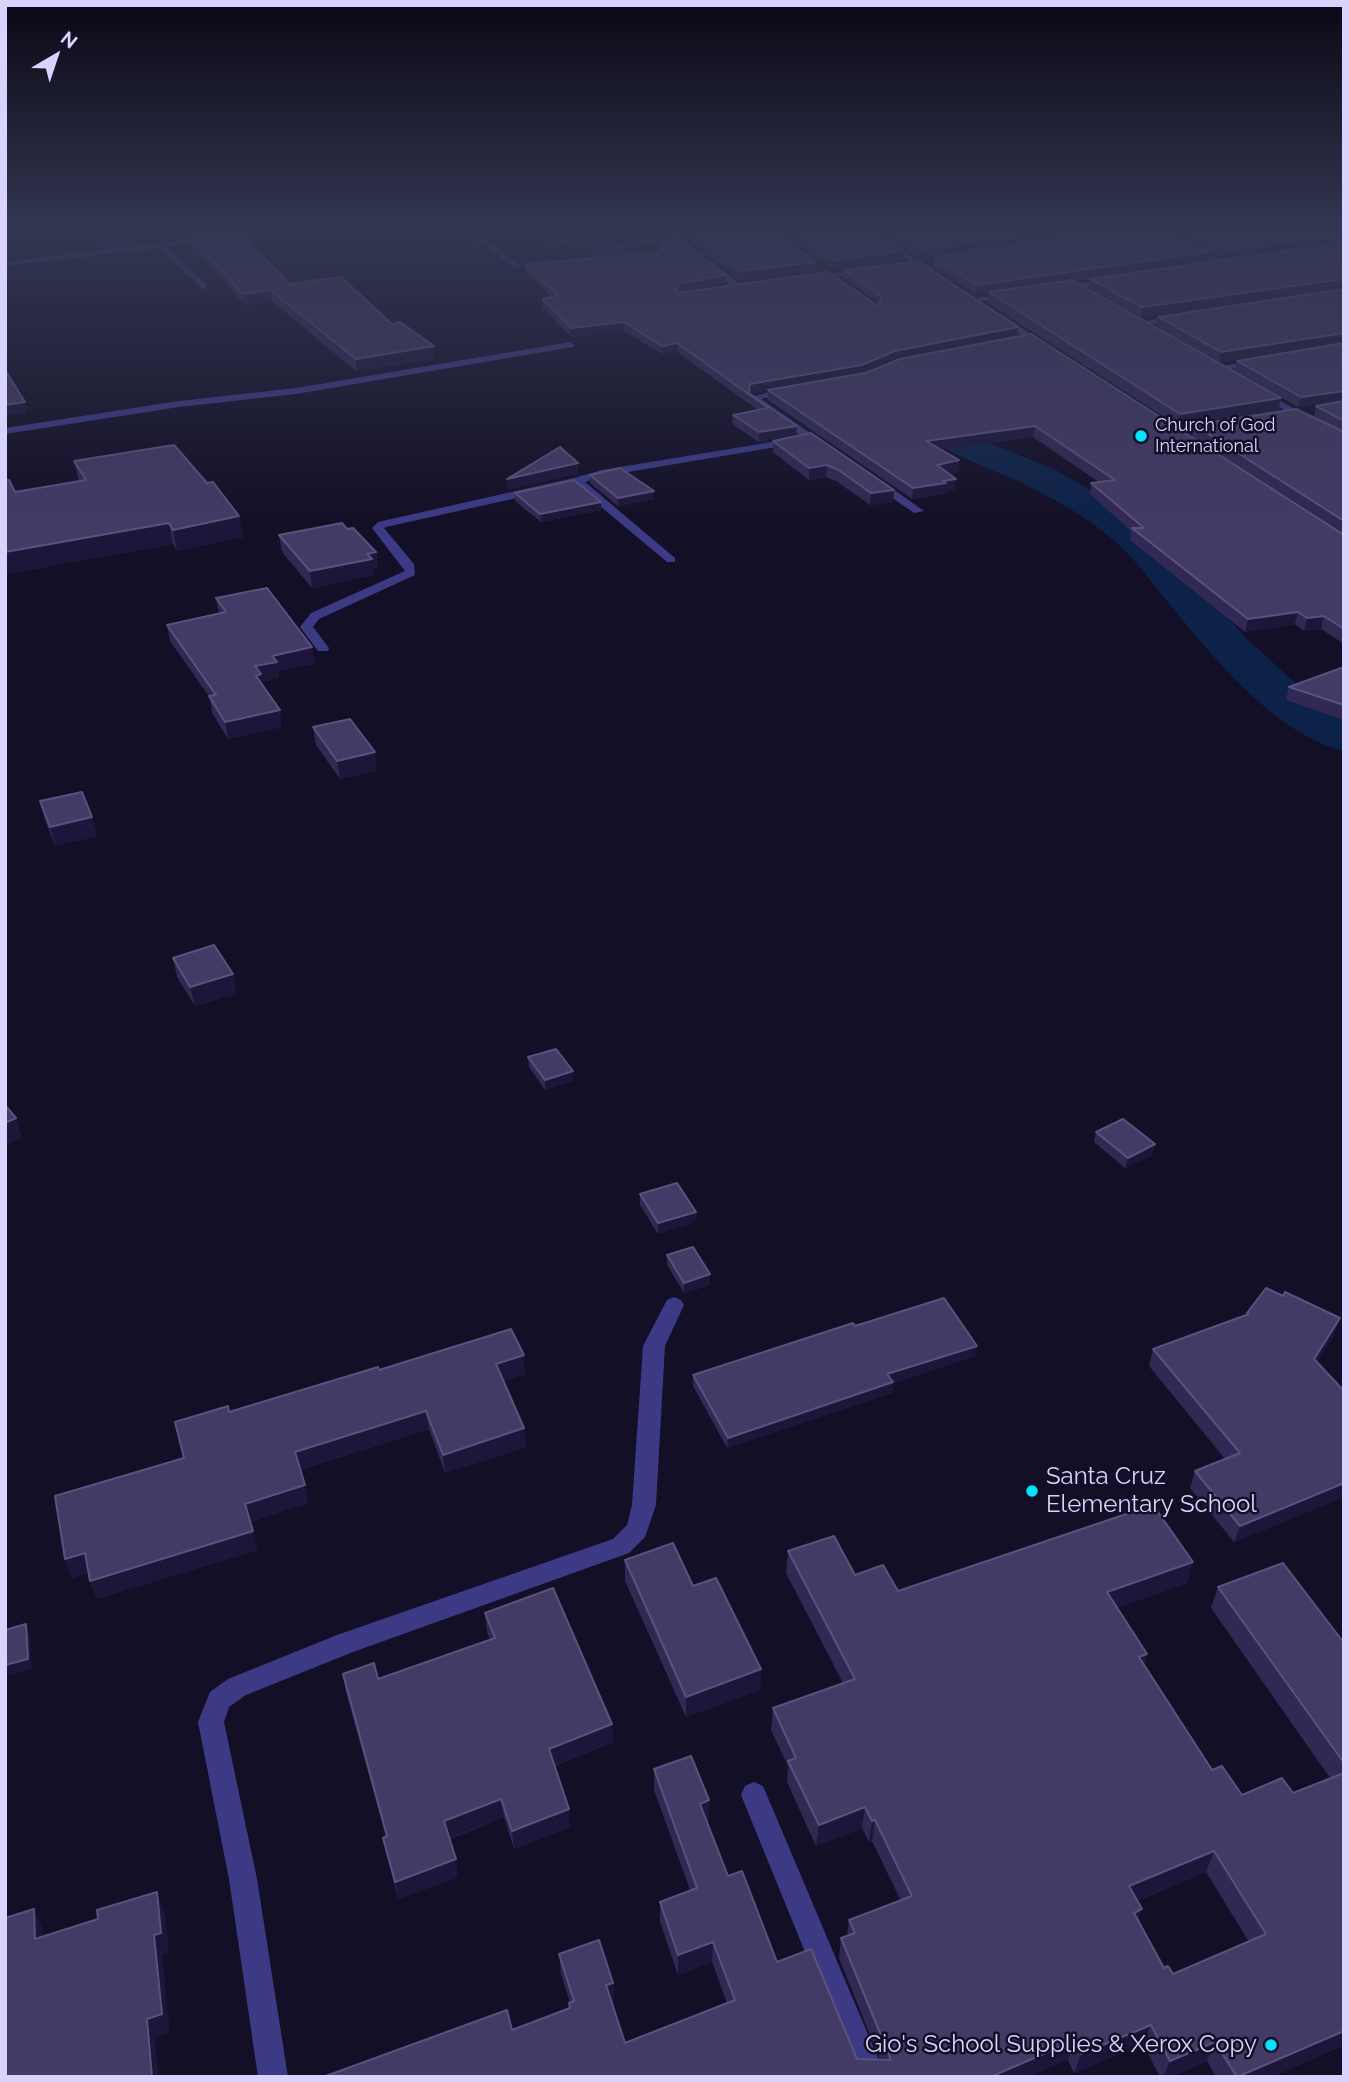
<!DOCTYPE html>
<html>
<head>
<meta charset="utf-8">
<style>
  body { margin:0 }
  #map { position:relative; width:1349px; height:2082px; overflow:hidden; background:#130f26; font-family:Raleway,sans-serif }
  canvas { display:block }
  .frame { position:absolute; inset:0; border:7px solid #d9d4ff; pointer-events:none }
  .north { position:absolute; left:21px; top:21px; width:70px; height:70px; -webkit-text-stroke:5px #130f26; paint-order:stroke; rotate:39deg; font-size:19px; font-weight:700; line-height:28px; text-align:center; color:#d9d4ff }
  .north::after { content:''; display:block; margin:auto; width:24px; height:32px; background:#d9d4ff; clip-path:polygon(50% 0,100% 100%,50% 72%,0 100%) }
</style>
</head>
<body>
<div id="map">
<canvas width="1349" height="2082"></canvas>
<div class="frame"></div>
<div class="north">N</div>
</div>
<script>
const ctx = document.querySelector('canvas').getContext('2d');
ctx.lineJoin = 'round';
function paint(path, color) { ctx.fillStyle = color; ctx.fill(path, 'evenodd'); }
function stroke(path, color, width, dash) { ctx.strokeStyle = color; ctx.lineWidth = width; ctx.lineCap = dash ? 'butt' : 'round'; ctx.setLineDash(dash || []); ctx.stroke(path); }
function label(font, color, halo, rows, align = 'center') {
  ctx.font = font + ' Raleway,sans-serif'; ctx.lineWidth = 5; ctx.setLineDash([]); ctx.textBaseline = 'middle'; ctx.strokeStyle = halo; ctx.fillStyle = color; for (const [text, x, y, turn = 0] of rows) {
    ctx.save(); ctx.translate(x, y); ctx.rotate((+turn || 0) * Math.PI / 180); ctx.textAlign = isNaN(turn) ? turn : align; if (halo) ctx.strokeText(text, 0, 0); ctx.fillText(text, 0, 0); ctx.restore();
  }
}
paint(new Path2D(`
  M535,233H599L609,237L617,245L633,249L673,273L677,279L674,286L695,295L699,302L695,309C675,313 654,305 643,288L646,282L614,262L598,258L589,249L539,239Z
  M895,384L907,387L936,411L984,441L1058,471L1111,502L1153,531L1245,637L1305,692L1344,715V751C1271,733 1207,649 1161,594C1149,579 1137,562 1123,549C1098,524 1062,503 1030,487C978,461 913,445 878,394L883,387Z`), '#0c2248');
paint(new Path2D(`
  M93,233H101L113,248L241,233H266L167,247L207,285L204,290L159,248L5,266V262L106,249Z
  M468,233H477L522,266L515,268Z
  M697,233H720L617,248L613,246Z
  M868,233H878L935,272L928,274Z
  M1146,233H1157L1229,264L1222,266Z
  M704,260H710L740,284V288H734L704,264Z
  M866,269L869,273L811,279L807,277Z
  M1114,278L1117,282L1058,291L1054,288Z
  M1016,292L1013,297L975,302L971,299Z
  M996,314H1002L1050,348L1042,350L996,318Z
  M1179,314L1182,315V319L1141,326L1137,323Z
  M570,342L575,345L573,347L296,394L179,407L5,434V428L179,401L296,388Z
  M1258,359L1261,360V364L1220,371L1215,368Z
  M792,386L795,387V391L761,399L826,444V448H818L748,398Z
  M1259,389L1344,437V444L1256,394V390Z
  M1215,423L1219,424V428L1177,435L1172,432Z
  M796,438L801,441L800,443L604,476L585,482L675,558V562H667L575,485L386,527L384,528L414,564L415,575L319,619L313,627L329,648L328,651H318L300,627L311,613L405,571L372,528L378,522L574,478L602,470Z
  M871,479H879L924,511L914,513L871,483Z
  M674,1297L681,1300L684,1305L665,1346L656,1505L645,1537L629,1553L353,1652L246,1695L229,1707L224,1722L257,1879L288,2077H258L229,1879L198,1722L210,1692L228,1679L337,1635L613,1539L627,1525L632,1505L643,1346L667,1300Z
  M754,1782L763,1786L886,2077H856L741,1795L745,1786Z`), '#3d3a85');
paint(new Path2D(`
  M104,233H239L290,284L392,324L435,358L357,372L272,301L245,305L191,246L189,236L199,234L112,242Z
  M691,233H776L816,262L815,271L740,280L691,241Z
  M782,233H878L904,260L832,269Z
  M883,233H1160L1208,252L1206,262L1073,281L1278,411L1178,426L988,303L989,292L976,294L934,267L935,257L1067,238L921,258Z
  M1164,233H1344V288L1141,317L1089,288L1090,279L1316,247L1226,258Z
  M524,264L725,283L677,293L878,306L879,303L844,278V270L1018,327L1017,336L894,359L861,373H865L900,359L1344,535V644L1321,629L1304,631L1295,624L1245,632L1130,540L1131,531L1090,494L1091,483L1099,482L1033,437L941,450L959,460L958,472L949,474L954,490L945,492L944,494L912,499L768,400V390L750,394L797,426L796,435L759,442L732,424L733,415L758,410L677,352L662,354L624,331L571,337L543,308V299L551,297L525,272Z
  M1344,289V342L1219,362L1156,326L1158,317Z
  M1237,361L1344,401L1298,407L1235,371Z
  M1344,401V535L1192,436L1194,425L1327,424L1314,416L1316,406Z
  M773,441L894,490L893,502L870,505L836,481L826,477L809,480L773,452Z
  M74,461L207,483L239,516L243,537L177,551L173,544L5,574V480L15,492L79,481Z
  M590,475L654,499L618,506L590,483Z
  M515,493L601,510L541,522L515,501Z
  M347,529L376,552L378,568L373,569L374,575L312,588L282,552L279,535Z
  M216,598L312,647L314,664L278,671L279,678L262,682L263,686L282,727L228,739L212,713L210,698L170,641L167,625L219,614Z
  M1344,667V720L1286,700L1289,687Z
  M313,727L377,770L340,779L316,745Z
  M40,801L92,817L97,836L55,846L45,820Z
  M173,958L233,974L236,994L195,1006L177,977Z
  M528,1057L573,1071V1081L545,1090L529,1067Z
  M1096,1132L1155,1144L1152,1155L1125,1168L1094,1142Z
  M640,1194L696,1212L695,1222L658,1234L640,1205Z
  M667,1255L710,1274V1285L684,1293L667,1265Z
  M1247,1313L1334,1335L1317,1362L1344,1391V1497L1234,1542L1190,1488L1195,1471L1225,1459L1149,1366L1153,1349L1246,1315Z
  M855,1326L975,1356L893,1383L892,1393L727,1448L693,1386V1375Z
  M379,1370L525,1374L503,1381L524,1428L526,1447L445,1473L429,1429L300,1470L308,1503L250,1522L257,1550L97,1599L90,1581L89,1572L72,1578L65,1559L184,1458L229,1412Z
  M788,1551L898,1591L1187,1583L1117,1608L1147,1654L1144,1665L1212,1770L1242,1795L1293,1793L1330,1778L1211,1608L1218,1587L1344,1643V2045L1271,2077H1216L1207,2061L1170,2077H1160L1143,2044L1074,2073L1068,2060L323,2077L512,2030L569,2009V2003H570L561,1974L559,1954L613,1983L614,2003H612L625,2043L727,2003L712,1962L678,1975L660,1922V1902L690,1890L654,1790V1769L709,1821L707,1822L728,1876L777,1962L857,2059L880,2060L839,1958L841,1938L847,1936L849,1920L901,1901L872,1841L869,1842L862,1828L816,1846L787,1782L788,1766L771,1730L773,1708L843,1683L786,1573ZM1206,1872L1249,1942L1173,1974L1164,1968L1138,1920L1137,1901Z
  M625,1560L693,1586L761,1669L760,1690L686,1717L625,1581Z
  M485,1613L612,1724L613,1742L554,1766L570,1827L514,1849L504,1817L450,1839L458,1877L398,1899L383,1838L386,1837L346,1692L343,1674L378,1679L490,1640L487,1632Z`), '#312854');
paint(new Path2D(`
  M110,233H211L112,242Z
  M1036,233H1099L921,258V249Z
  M1344,235V243L1226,258L1228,249Z
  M904,251V260L832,269V260Z
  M1208,252L1206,262L976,294L977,285Z
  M816,262L815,271L740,280V271Z
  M725,275V283L676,293L678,284Z
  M1344,279V288L1141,317L1142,307Z
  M270,290L272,301L245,305L243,294Z
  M624,322V331L571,337V328Z
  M1018,327L1017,336L894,359L861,373L749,394L750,384L895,351Z
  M1344,333V342L1219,362L1221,352Z
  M677,343V352L662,354V346Z
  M434,346L435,358L357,372L356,359Z
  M1344,391V401L1298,407L1301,397Z
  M1281,398L1278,411L1178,426L1180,414Z
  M25,402L27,413L5,416V405Z
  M797,426L796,435L759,442V432Z
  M1035,426L1033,437L925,452L926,441Z
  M959,460L958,472L936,476L937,465Z
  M578,463V474L507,490V479Z
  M827,465L826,477L809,480V468Z
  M956,479L954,490L945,492L944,494L912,499L913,488Z
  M894,490L893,502L870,505L871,493Z
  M654,491V499L618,506V498Z
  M601,502V510L541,522L540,514Z
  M239,516L243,537L177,551L173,530Z
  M169,523L173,544L5,574V552Z
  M376,552L378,568L373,569L374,575L312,588L310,571Z
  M1298,612L1295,624L1245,632L1248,619Z
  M1324,616L1321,629L1304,631L1307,618Z
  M312,647L314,664L278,671L279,678L262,682L264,691L259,692L255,666L272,656Z
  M280,710L282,727L228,739L225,722Z
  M375,752L377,770L340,779L337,761Z
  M92,817L97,836L55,846L50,827Z
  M233,974L236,994L195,1006L190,987Z
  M573,1071V1081L545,1090V1080Z
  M16,1118L22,1138L5,1146V1123Z
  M1155,1144L1152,1155L1125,1168L1128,1158Z
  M696,1212L695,1222L658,1234V1223Z
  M710,1274V1285L684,1293V1283Z
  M1340,1318L1334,1335L1309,1376L1314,1359Z
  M977,1346L975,1356L893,1383L892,1393L727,1448L728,1438L887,1374Z
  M524,1355L525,1374L497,1383L496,1364Z
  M426,1411L429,1429L299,1470L295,1452Z
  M524,1428L526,1447L445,1473L443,1455Z
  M1344,1483V1497L1234,1542L1240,1526Z
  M305,1485L308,1503L250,1522L245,1504Z
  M253,1531L257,1550L97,1599L90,1581Z
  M85,1553L92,1572L72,1578L65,1559Z
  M1193,1562L1187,1583L1101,1614L1107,1592Z
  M26,1624L30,1635L32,1669L5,1676V1665Z
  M1147,1654L1141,1676L1139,1657Z
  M761,1669L760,1690L686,1717V1697Z
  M612,1724L613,1742L550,1767L549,1749Z
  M501,1799L504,1817L447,1839L444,1821Z
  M709,1800V1821L699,1825L700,1804Z
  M865,1807L862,1828L816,1846L819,1825Z
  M569,1809L570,1827L514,1849L512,1831Z
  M875,1820L872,1841L869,1842L872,1821Z
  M1214,1851L1206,1872L1122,1907L1129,1886Z
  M456,1859L458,1877L398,1899L395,1882Z
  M157,1892L165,1913L169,1953L162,1955L170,2033L155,2038L159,2077H152L147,2019Z
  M34,1909L43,1930L45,1959L35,1939Z
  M1142,1909L1135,1930L1134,1913Z
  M713,1942L712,1962L678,1975V1955Z
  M613,1983L614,2003L607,2005L606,1985Z
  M1151,2025L1143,2044L1074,2073L1081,2054Z
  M1344,2031V2045L1271,2077H1237Z
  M1074,2041L1068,2060L1029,2077H990Z
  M1215,2042L1207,2061L1170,2077H1163L1170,2061Z`), '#1d163a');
const building = new Path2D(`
  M207,233H239L290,284L341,277L392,324L400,322L434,346L356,359L270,290L243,294L189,236Z
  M693,233H776L816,262L740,271Z
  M795,233H878L904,251L832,260Z
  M897,233H1036L921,249Z
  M1097,233H1160L1208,252L977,285L935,257Z
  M1188,233H1344V235L1228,249Z
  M676,235L725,275L678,284L676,293L828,272L878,306L882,297L844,270L918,261L1018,327L895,351L862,365L750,384L749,393L797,426L759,432L733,415L768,408L677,343L662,346L624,322L571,328L543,299L558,295L524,264L662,252V239Z
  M1344,243V279L1142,307L1090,279Z
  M1072,280L1281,398L1180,414L989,292Z
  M1344,289V333L1221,352L1158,317Z
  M1031,334L1344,535V629L1324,616L1307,618L1298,612L1248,619L1132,528H1144L1091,483L1115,480L1035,426L926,441L959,460L937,465L956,479L943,481L946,483L913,488L768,390L865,373L900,359Z
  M1344,343V391L1301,397L1237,361Z
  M5,370L25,402L5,405Z
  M1344,401V421L1316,406Z
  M1296,409L1344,432V521L1194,425Z
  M811,433L894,490L871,493L837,469L827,465L809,468L773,441Z
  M174,445L207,483L213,482L239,516L173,530L169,523L5,552V480H9L15,492L86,480L74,461Z
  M560,447L578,463L507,479Z
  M620,468L654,491L618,498L590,475Z
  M574,480L601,502L540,514L515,493Z
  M342,523L347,529L353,528L376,552L367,554L372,559L310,571L279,535Z
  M267,588L312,647L272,656L277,662L255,666L261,674L256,676L280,710L225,722L209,696L216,695L167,625L226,612L216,598Z
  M1344,667V705L1289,687Z
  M350,719L375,752L337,761L313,727Z
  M82,792L92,817L50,827L40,801Z
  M214,945L233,974L190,987L173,958Z
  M556,1049L573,1071L545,1080L528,1057Z
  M5,1105L16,1118L5,1123Z
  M1123,1119L1155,1144L1128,1158L1096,1132Z
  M677,1183L696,1212L658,1223L640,1194Z
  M693,1247L710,1274L684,1283L667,1255Z
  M1266,1288L1283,1296L1285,1292L1340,1318L1314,1359L1344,1391V1483L1240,1526L1195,1471L1240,1453L1153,1349L1249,1314L1247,1313Z
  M944,1298L977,1346L887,1374L893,1382L728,1438L693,1375L853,1323L855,1326Z
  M511,1329L524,1355L496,1364L524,1428L443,1455L426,1411L295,1452L305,1485L245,1504L253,1531L90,1581L85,1553L65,1559L55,1496L184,1458L175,1422L228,1406L229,1412L378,1367L379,1370Z
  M1153,1505L1193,1562L1107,1592L1147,1654L1139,1657L1212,1770L1222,1766L1242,1795L1282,1778L1293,1793L1344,1773V2031L1237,2077L1215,2042L1170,2061L1151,2025L1081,2054L1074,2041L990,2077H323L507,2010L512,2030L570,2008L569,2003L574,2001L559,1954L599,1940L613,1983L606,1985L625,2043L735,2000L713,1942L678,1955L660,1902L697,1888L654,1769L691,1756L709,1800L700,1804L728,1876L742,1871L777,1962L811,1949L857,2059L891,2060L841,1938L855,1933L849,1920L912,1896L875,1820L872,1821L865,1807L819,1825L788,1761L796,1758L773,1708L855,1679L788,1551L834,1536L855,1575L883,1565L898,1591ZM1214,1851L1266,1934L1173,1974L1168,1966L1164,1968L1134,1913L1142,1909L1129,1886Z
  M673,1543L693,1586L716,1578L761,1669L686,1697L625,1560Z
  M1283,1563L1344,1643V1763L1218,1587Z
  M553,1588L612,1724L549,1749L569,1809L512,1831L501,1799L444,1821L456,1859L395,1882L383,1838L387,1836L343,1674L374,1663L378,1679L495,1638L485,1613Z
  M26,1624L28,1659L5,1665V1630Z
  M157,1892L161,1933L154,1935L162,2014L147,2019L152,2077H5V1918L34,1909L35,1939L98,1919L97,1910Z`);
paint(building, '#433a66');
stroke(building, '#5a527e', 2);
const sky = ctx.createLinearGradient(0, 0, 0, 525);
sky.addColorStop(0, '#0a0815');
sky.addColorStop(0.44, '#333752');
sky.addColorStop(1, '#33375200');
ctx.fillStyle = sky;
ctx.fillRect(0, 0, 1349, 525);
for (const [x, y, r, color] of [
  [1141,436,7,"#00e5ff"],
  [1032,1491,7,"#00e5ff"],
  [1271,2045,7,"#00e5ff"]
]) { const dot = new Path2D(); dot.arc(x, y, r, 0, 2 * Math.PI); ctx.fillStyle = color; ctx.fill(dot); stroke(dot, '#130f26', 2.5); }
label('18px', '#d9d4ff', '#130f26', [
  ["Church of God",1155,426],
  ["International",1155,447]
], 'left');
label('24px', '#d9d4ff', '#130f26', [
  ["Santa Cruz",1046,1477],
  ["Elementary School",1046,1505],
  ["Gio's School Supplies & Xerox Copy",1257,2045,"right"]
], 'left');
</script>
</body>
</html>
